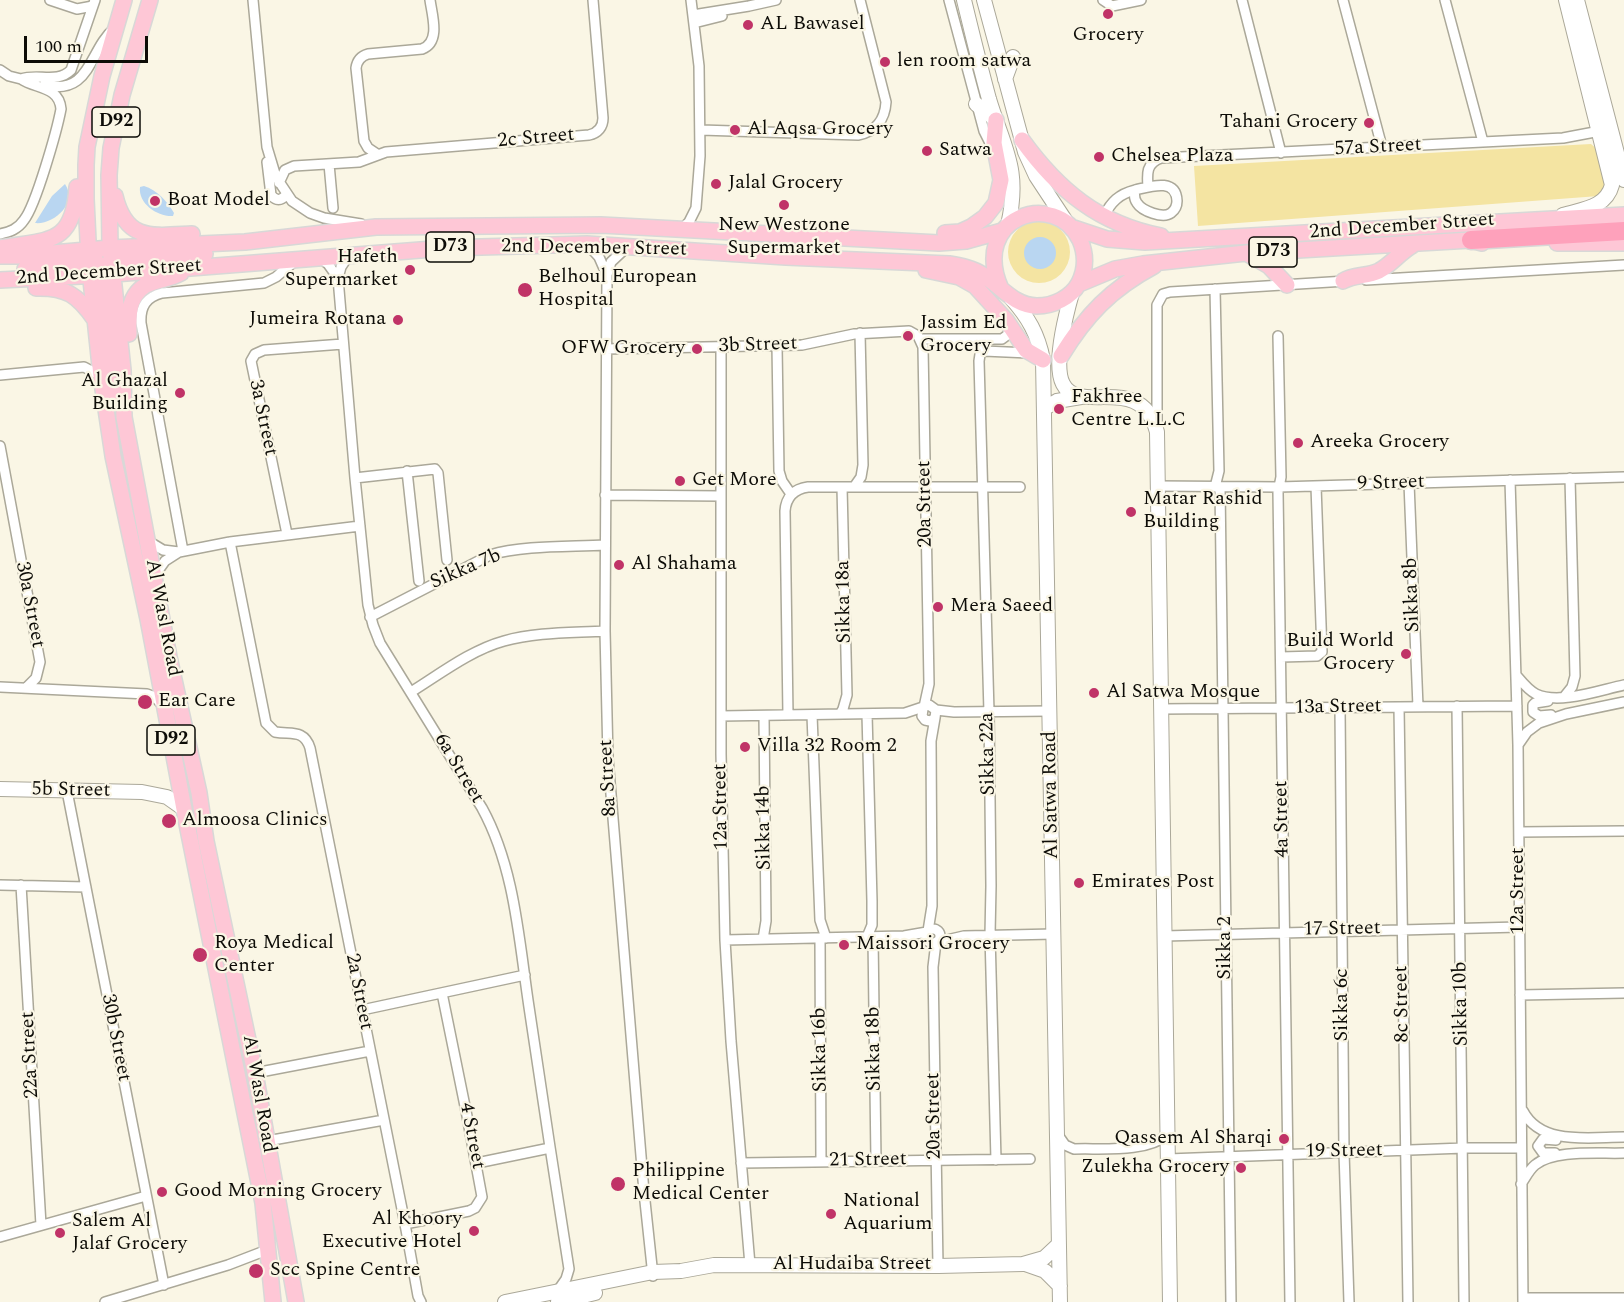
<!DOCTYPE html>
<html>
<head>
<meta charset="utf-8">
<style>
  body { margin:0 }
  #map { position:relative; width:1624px; height:1302px; overflow:hidden; background:#faf6e5; font-family:Spectral,serif }
  canvas { display:block }
  .scale { position:absolute; left:24px; top:36px; width:124px; height:27px; box-sizing:border-box; border:3px solid #0d0c07; border-top:0; padding-left:8px; font-size:18px; line-height:21px; white-space:nowrap; color:#0d0c07; -webkit-text-stroke:4px #faf6e5; paint-order:stroke }
</style>
</head>
<body>
<div id="map">
<canvas width="1624" height="1302"></canvas>
<div class="scale">100 m</div>
</div>
<script>
const ctx = document.querySelector('canvas').getContext('2d');
ctx.lineJoin = 'round';
function paint(path, color) { ctx.fillStyle = color; ctx.fill(path, 'evenodd'); }
function stroke(path, color, width, dash) { ctx.strokeStyle = color; ctx.lineWidth = width; ctx.lineCap = dash ? 'butt' : 'round'; ctx.setLineDash(dash || []); ctx.stroke(path); }
function label(font, color, halo, rows, align = 'center') {
  ctx.font = font + ' Spectral,serif'; ctx.lineWidth = 4.5; ctx.setLineDash([]); ctx.textBaseline = 'middle'; ctx.strokeStyle = halo; ctx.fillStyle = color; for (const [text, x, y, turn = 0] of rows) {
    ctx.save(); ctx.translate(x, y); ctx.rotate((+turn || 0) * Math.PI / 180); ctx.textAlign = isNaN(turn) ? turn : align; if (halo) ctx.strokeText(text, 0, 0); ctx.fillText(text, 0, 0); ctx.restore();
  }
}
paint(new Path2D(`
  M1591,144L1607,158L1611,186L1599,196L1198,226L1194,166Z
  M1008 252a31 31 0 1 1 62 0a31 31 0 1 1-62 0Z`), '#f4e4a2');
paint(new Path2D(`
  M65,184C78,203 54,225 35,223L52,196Z
  M144,186C157,190 167,201 174,213L173,216C158,217 138,204 140,187Z
  M1024 253a16 16 0 1 1 32 0a16 16 0 1 1-32 0Z`), '#b9d6f1');
const street = new Path2D(`
  M50,0L77,9L93,6
  M253,0L267,147L276,177L292,201L310,213L324,218L361,224
  M949,0L984,131L992,147
  M1103,0L1112,6L1141,0
  M1242,0L1281,153
  M1343,0L1382,147
  M1445,0L1483,142
  M693,15L749,6L776,0
  M694,23L722,16
  M0,70L9,76L25,80
  M21,79C38,73 57,84 71,70L95,0
  M44,85C92,96 88,50 115,28
  M701,130L858,135C875,132 885,120 886,102L860,0
  M377,154L368,148L364,141L356,68C357,61 361,56 368,54L422,49C441,42 432,15 430,0
  M267,162L271,195C276,201 281,201 286,195
  M329,164L333,208
  M279,183L285,170L294,166L359,162L386,152L589,135C598,133 603,127 603,118L593,0
  M1148,187C1147,174 1146,163 1161,158L1563,138L1600,131
  M1104,216C1111,202 1119,194 1135,190C1149,187 1176,177 1177,201C1177,206 1175,210 1171,213C1163,219 1142,211 1137,203C1134,199 1134,195 1135,190
  M682,229L689,222L696,208L700,156L699,66L691,0
  M0,234C10,232 18,229 24,220C36,205 57,130 61,109C59,86 36,89 21,79
  M588,245L599,257L606,273
  M627,247L611,262L607,275L605,631L608,758L644,1192L653,1276
  M349,255L341,267L338,278L355,478L368,605L373,625L380,643L482,808C515,868 519,941 529,1007C542,1094 555,1182 569,1269L566,1279L557,1292
  M319,257L328,264L338,278
  M1366,280L1624,265
  M1278,336L1281,477L1278,492L1290,1302
  M921,339H1002L1014,330
  M981,345L984,351L1029,353
  M777,346L779,471L782,481L791,494
  M721,347V754L725,940L731,1041L750,1265
  M981,348L979,361L989,712L991,886L990,935L996,1160
  M606,349L802,345L854,334L909,331L918,336L923,347L929,684L924,707
  M0,375L84,367L101,376
  M1157,425V305L1163,294L1170,292L1346,281
  M0,446L40,662L36,678L26,688
  M407,471L419,581
  M355,478L435,469L438,473L447,560
  M1510,480L1518,745L1523,1302
  M1409,483L1418,707
  M1158,486L1279,487L1624,477
  M854,487L861,477L863,465L860,333
  M1215,487L1219,471L1215,289
  M1220,487L1231,1302
  M605,495L721,496
  M287,534L251,361L255,354L264,350L343,344
  M148,541L163,550L179,552L230,542L360,526
  M230,542L266,723L275,732C291,735 304,729 310,748L405,1224L418,1296L421,1302
  M183,551L141,323C140,307 146,297 162,293L264,283L276,277L296,260
  M155,575L165,561L179,552
  M370,617L490,555C523,545 570,547 605,545
  M1281,657L1317,656L1322,652L1316,486
  M1516,675C1522,682 1528,690 1536,694C1559,705 1600,690 1624,685
  M0,687L147,694L155,697L163,706
  M411,692C440,674 471,650 504,641C536,632 572,633 605,631
  M1564,697L1572,687L1575,676L1570,478
  M1548,701L1535,703L1533,705V712L1539,716L1551,715
  M1457,706L1464,1302
  M1399,707L1408,1302
  M1340,708L1344,1152L1349,1302
  M1160,709L1517,706
  M936,710L954,712L1050,711
  M840,714L843,709L847,695L842,487
  M788,715L785,511C786,497 794,489 808,487H1020
  M812,715L820,920L826,938
  M721,716L905,713L929,705L936,710L935,718L930,721L925,720L922,716L923,709
  M1518,745L1527,732L1539,723L1566,714L1624,702
  M67,791L164,1285
  M1519,832L1624,831
  M0,885L86,887
  M21,885L41,1225
  M926 936a7 7 0 1 1 14 0a7 7 0 1 1-14 0Z
  M928,931L932,906L931,741L935,718
  M1164,936L1519,927
  M867,937L872,925V901L867,714
  M873,937L876,1161
  M820,938L821,1162
  M763,939L766,921L764,716
  M725,940L904,936L927,932
  M936,942L933,967L938,1266
  M938,942L964,936L1054,934
  M1520,995L1624,993
  M362,1010L525,975
  M255,1073L370,1051
  M1523,1111C1541,1146 1590,1137 1624,1137
  M1058,1135L1065,1145L1074,1149C1102,1148 1145,1153 1167,1135
  M267,1141L384,1120
  M1555,1153H1543L1538,1146L1543,1139L1556,1140
  M1168,1159L1464,1148H1520
  M477,1163L550,1148
  M741,1163L1030,1159
  M1521,1184C1526,1177 1529,1170 1535,1165C1554,1149 1600,1154 1624,1153
  M405,1224L469,1211L475,1208L482,1197L467,1116L442,993
  M0,1237L146,1196
  M1523,1298H1624
  M105,1302L228,1265L267,1250`);
const secondary = new Path2D(`
  M964,0C972,33 980,66 989,99C1004,149 1021,169 1008,225
  M984,0L1025,152L1036,176L1065,220
  M1577,0L1624,180
  M1005,79L1013,57
  M976,104L996,120
  M1563,215C1582,209 1606,208 1612,185L1566,0
  M1072,293C1066,314 1053,365 1063,384C1079,416 1141,371 1157,432L1170,1302
  M1011,298C1028,317 1038,334 1043,360L1060,1302
  M1045,408L1057,401L1081,397
  M0,789L142,792L167,797L184,809
  M1025,1264L1045,1271L1060,1286
  M505,1302L653,1272L681,1271L714,1265L938,1266L1023,1264L1044,1258L1059,1244
  M558,1302L595,1293`);
const primary = new Path2D(`
  M124,0L102,76L87,147L86,165V199L89,261L101,376L113,456L148,619L184,809L263,1203L273,1302
  M150,0L122,95L111,148L109,175L110,248L123,370L124,417L169,657L199,793L206,841L255,1073L296,1302
  M1022,140C1058,190 1099,224 1161,236
  M115,196C126,242 153,236 192,234
  M1074,228L1107,239L1145,242L1624,215
  M945,233L960,232L971,227L985,217L996,203L1001,180L994,143L996,120
  M1557,243H1624
  M0,248C47,239 73,247 77,187
  M1246,253L1269,266L1287,285
  M0,256H18L110,248L245,242L376,227L601,225L939,243L966,241L1002,231
  M104,265L128,260L205,254
  M98,267L101,275L109,355L119,400
  M25,269L74,265L95,258
  M926,270L959,277L975,286L1006,320L1026,350L1043,360
  M0,280L101,275L446,248L587,244L786,257L949,264C961,266 973,268 983,275C1001,286 1014,306 1037,306C1053,306 1071,298 1079,283C1086,269 1086,254 1080,240C1055,188 969,217 1001,289
  M1343,281C1354,274 1367,277 1379,271C1392,264 1400,252 1413,245
  M1079,284L1115,269L1143,264L1246,253L1471,240L1482,243
  M36,288C66,287 78,295 95,320
  M129,334C128,312 129,289 154,282C164,279 172,278 181,273
  M1061,356C1086,315 1111,289 1154,266`);
const highway = new Path2D(`
  M1471,240L1624,231`);
stroke(street, '#aba899', 12);
stroke(secondary, '#aba899', 16);
stroke(primary, '#d8d8d7', 18);
stroke(highway, '#d8d8d7', 21);
stroke(street, '#fff', 9);
stroke(secondary, '#fff', 14);
stroke(primary, '#fec7d6', 15);
stroke(highway, '#fea1bb', 18);
for (const [x, y, r, color] of [
  [1108,14,6,"#c03367"],
  [748,25,6,"#c03367"],
  [885,62,6,"#c03367"],
  [1369,123,6,"#c03367"],
  [735,130,6,"#c03367"],
  [927,151,6,"#c03367"],
  [1099,157,6,"#c03367"],
  [716,184,6,"#c03367"],
  [155,201,6,"#c03367"],
  [784,205,6,"#c03367"],
  [410,270,6,"#c03367"],
  [525,290,8,"#c03367"],
  [398,320,6,"#c03367"],
  [908,336,6,"#c03367"],
  [697,349,6,"#c03367"],
  [180,393,6,"#c03367"],
  [1059,409,6,"#c03367"],
  [1298,443,6,"#c03367"],
  [680,481,6,"#c03367"],
  [1131,512,6,"#c03367"],
  [619,565,6,"#c03367"],
  [938,607,6,"#c03367"],
  [1406,654,6,"#c03367"],
  [1094,693,6,"#c03367"],
  [145,702,8,"#c03367"],
  [745,747,6,"#c03367"],
  [169,821,8,"#c03367"],
  [1079,883,6,"#c03367"],
  [844,945,6,"#c03367"],
  [200,955,8,"#c03367"],
  [1284,1139,6,"#c03367"],
  [1241,1168,6,"#c03367"],
  [618,1184,8,"#c03367"],
  [162,1192,6,"#c03367"],
  [831,1214,6,"#c03367"],
  [474,1231,6,"#c03367"],
  [60,1233,6,"#c03367"],
  [256,1271,8,"#c03367"]
]) { const dot = new Path2D(); dot.arc(x, y, r, 0, 2 * Math.PI); ctx.fillStyle = color; ctx.fill(dot); stroke(dot, '#faf6e5', 2); }
for (const [x, y, w] of [
  [116,122,48],
  [450,247,48],
  [1273,252,48],
  [171,740,48]
]) { const box = new Path2D(); box.roundRect(x - w / 2, y - 15, w, 30, 4.5); ctx.fillStyle = '#faf6e5'; ctx.fill(box); stroke(box, '#0d0c07', 1.5); }
label('bold 18px', '#0d0c07', null, [
  ["D92",116,122],
  ["D73",450,247],
  ["D73",1273,252],
  ["D92",171,740]
]);
label('20px', '#0d0c07', '#faf6e5', [
  ["AL Bawasel",760,25],
  ["Grocery",1108,36,"center"],
  ["len room satwa",897,62],
  ["Tahani Grocery",1357,123,"right"],
  ["Al Aqsa Grocery",747,130],
  ["Satwa",939,151],
  ["Chelsea Plaza",1111,157],
  ["Jalal Grocery",728,184],
  ["Boat Model",167,201],
  ["New Westzone",784,226,"center"],
  ["Supermarket",784,249,"center"],
  ["Hafeth",398,258,"right"],
  ["Supermarket",398,281,"right"],
  ["Belhoul European",538,278],
  ["Hospital",538,301],
  ["Jumeira Rotana",386,320,"right"],
  ["Jassim Ed",920,324],
  ["Grocery",920,347],
  ["OFW Grocery",685,349,"right"],
  ["Al Ghazal",168,382,"right"],
  ["Building",168,405,"right"],
  ["Fakhree",1071,398],
  ["Centre L.L.C",1071,421],
  ["Areeka Grocery",1310,443],
  ["Get More",692,481],
  ["Matar Rashid",1143,500],
  ["Building",1143,523],
  ["Al Shahama",631,565],
  ["Mera Saeed",950,607],
  ["Build World",1394,642,"right"],
  ["Grocery",1394,665,"right"],
  ["Al Satwa Mosque",1106,693],
  ["Ear Care",158,702],
  ["Villa 32 Room 2",757,747],
  ["Almoosa Clinics",182,821],
  ["Emirates Post",1091,883],
  ["Roya Medical",214,944],
  ["Center",214,967],
  ["Maissori Grocery",856,945],
  ["Qassem Al Sharqi",1272,1139,"right"],
  ["Zulekha Grocery",1229,1168,"right"],
  ["Philippine",632,1172],
  ["Medical Center",632,1195],
  ["Good Morning Grocery",174,1192],
  ["National",843,1202],
  ["Aquarium",843,1225],
  ["Al Khoory",462,1220,"right"],
  ["Executive Hotel",462,1243,"right"],
  ["Salem Al",72,1222],
  ["Jalaf Grocery",72,1245],
  ["Scc Spine Centre",270,1271]
], 'left');
label('20px', '#0d0c07', '#faf6e5', [
  ["2c Street",536,139,-5],
  ["57a Street",1378,148,-3],
  ["2nd December Street",1402,227,-4],
  ["2nd December Street",594,249,1],
  ["2nd December Street",109,273,-4],
  ["3b Street",758,346,-2],
  ["3a Street",262,418,78],
  ["9 Street",1391,484,-2],
  ["20a Street",926,504,-91],
  ["Sikka 7b",466,570,-23],
  ["Sikka 8b",1413,595,-92],
  ["Sikka 18a",845,602,-91],
  ["30a Street",29,605,79],
  ["Al Wasl Road",162,618,79],
  ["13a Street",1338,708,-1],
  ["Sikka 22a",989,754,-91],
  ["6a Street",458,769,59],
  ["8a Street",609,778,-93],
  ["5b Street",71,791,1],
  ["Al Satwa Road",1052,795,-91],
  ["12a Street",722,807,-91],
  ["4a Street",1283,819,-91],
  ["Sikka 14b",765,828,-91],
  ["12a Street",1519,891,-90],
  ["17 Street",1342,930,-1],
  ["Sikka 2",1226,948,-90],
  ["2a Street",358,992,79],
  ["8c Street",1403,1004,-91],
  ["Sikka 10b",1462,1004,-91],
  ["Sikka 6c",1343,1005,-90],
  ["30b Street",115,1038,79],
  ["Sikka 18b",875,1049,-91],
  ["Sikka 16b",821,1050,-91],
  ["22a Street",31,1055,-93],
  ["Al Wasl Road",258,1094,80],
  ["20a Street",935,1116,-91],
  ["4 Street",471,1136,79],
  ["19 Street",1344,1152,-1],
  ["21 Street",868,1161,-1],
  ["Al Hudaiba Street",852,1265]
]);
</script>
</body>
</html>
